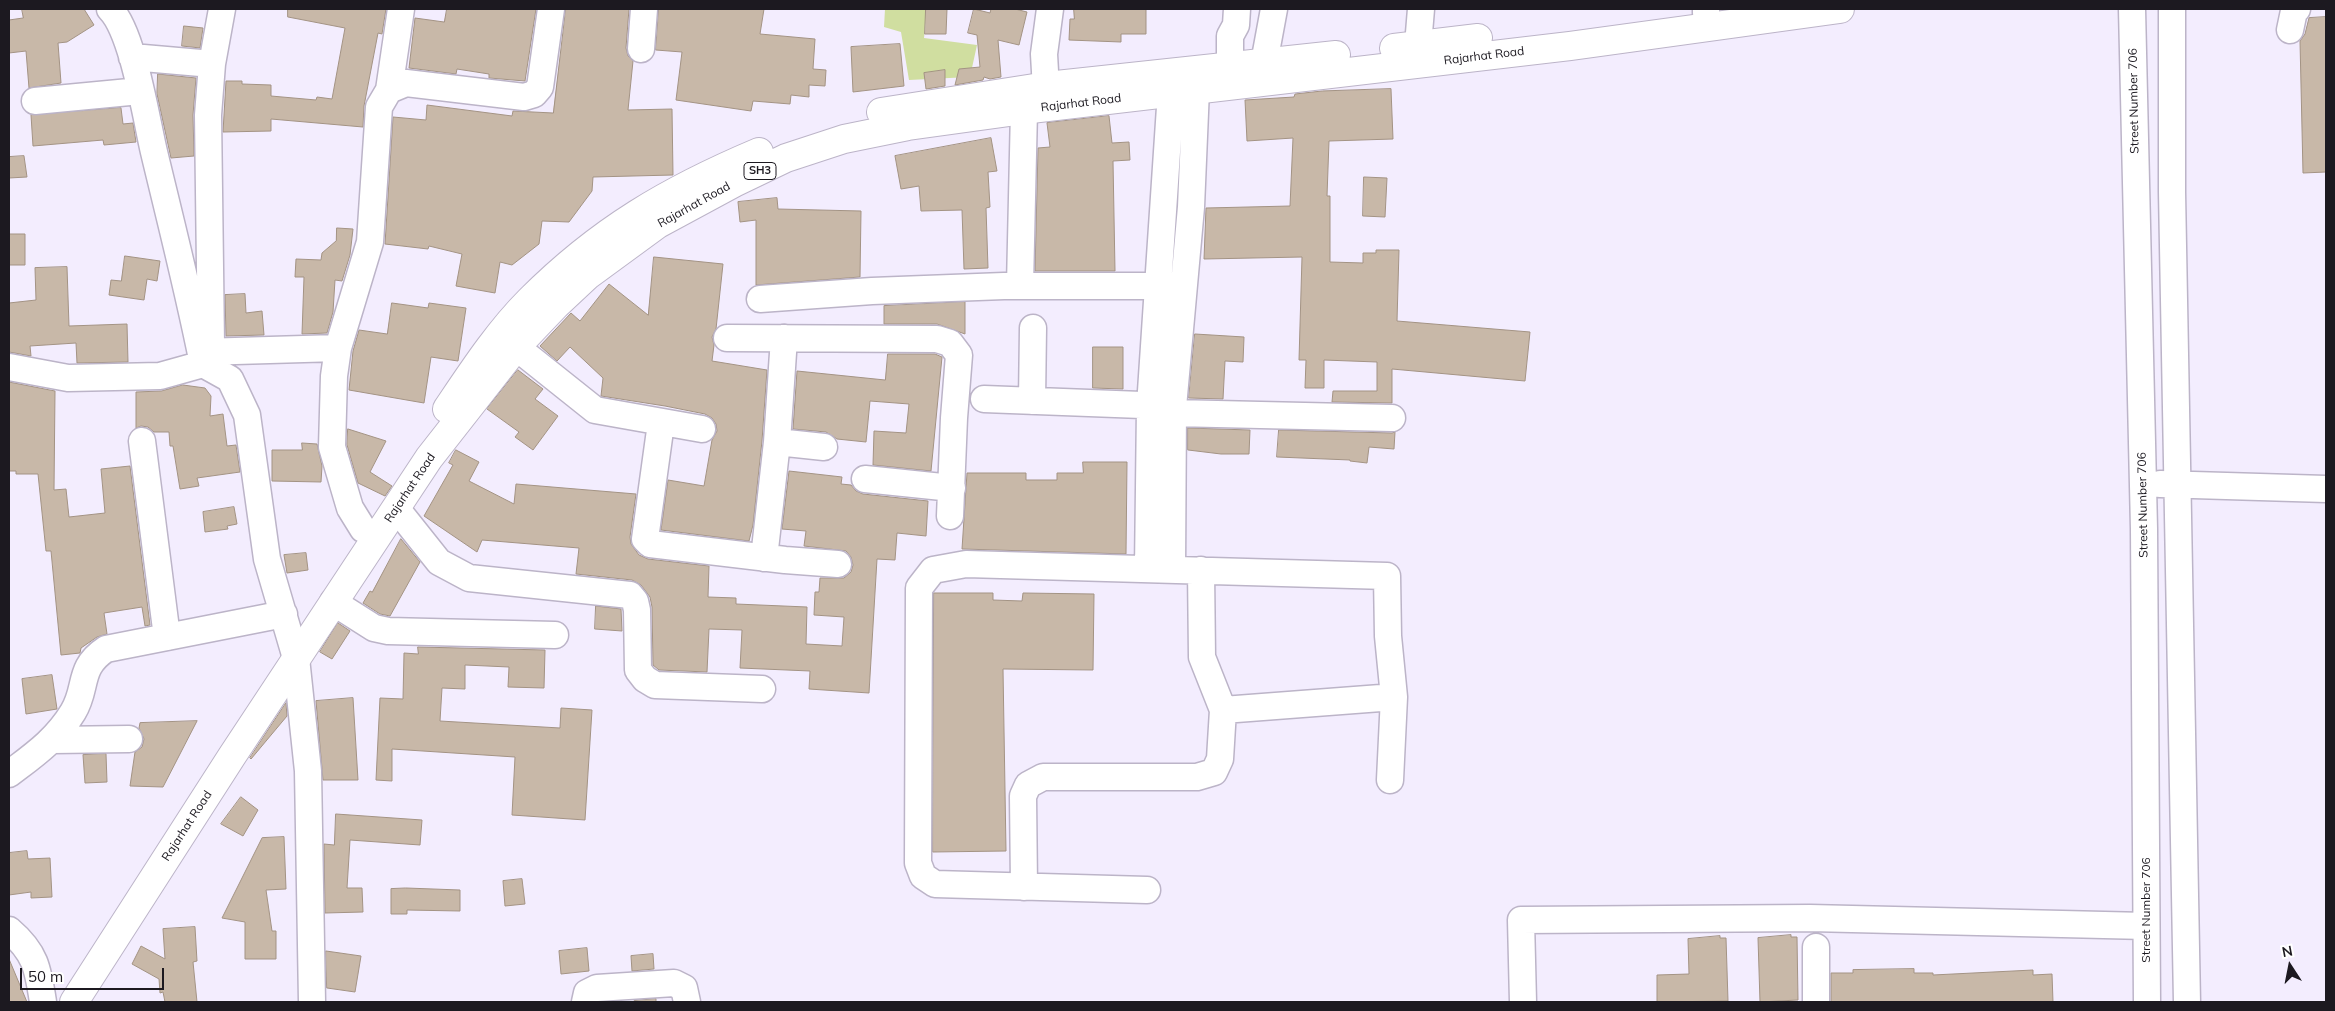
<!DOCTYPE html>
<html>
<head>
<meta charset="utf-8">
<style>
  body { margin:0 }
  #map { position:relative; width:2335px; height:1011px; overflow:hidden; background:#f3edfe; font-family:Mulish,sans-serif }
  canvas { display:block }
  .frame { position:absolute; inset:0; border:10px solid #1c1920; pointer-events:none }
  .north { position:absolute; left:2265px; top:941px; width:50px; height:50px; -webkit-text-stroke:4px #fff; paint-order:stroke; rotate:349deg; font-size:14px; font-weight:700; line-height:20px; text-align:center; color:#1c1920 }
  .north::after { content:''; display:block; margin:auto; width:18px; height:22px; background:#1c1920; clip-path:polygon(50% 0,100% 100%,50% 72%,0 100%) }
  .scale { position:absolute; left:20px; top:968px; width:144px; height:22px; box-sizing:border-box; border:2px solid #1c1920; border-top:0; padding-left:6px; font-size:15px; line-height:18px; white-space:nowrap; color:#1c1920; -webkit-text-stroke:4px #fff; paint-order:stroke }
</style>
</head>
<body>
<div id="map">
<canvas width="2335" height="1011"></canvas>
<div class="frame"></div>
<div class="north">N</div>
<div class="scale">50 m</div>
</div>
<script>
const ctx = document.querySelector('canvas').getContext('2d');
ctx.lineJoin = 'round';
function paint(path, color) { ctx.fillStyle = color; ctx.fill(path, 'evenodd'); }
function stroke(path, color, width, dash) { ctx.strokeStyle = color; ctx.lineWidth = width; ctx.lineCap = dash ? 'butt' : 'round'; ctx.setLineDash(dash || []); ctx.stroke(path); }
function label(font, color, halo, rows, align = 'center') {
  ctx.font = font + ' Mulish,sans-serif'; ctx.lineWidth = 5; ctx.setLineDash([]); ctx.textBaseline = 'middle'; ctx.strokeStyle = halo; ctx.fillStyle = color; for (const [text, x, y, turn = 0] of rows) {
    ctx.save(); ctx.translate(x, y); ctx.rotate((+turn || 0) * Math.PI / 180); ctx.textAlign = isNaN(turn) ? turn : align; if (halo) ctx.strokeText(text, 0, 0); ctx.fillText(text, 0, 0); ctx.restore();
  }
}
paint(new Path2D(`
  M885,9H927L924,38L977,45L970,77L909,80L901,32L884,27Z`), '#d0dea0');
const building = new Path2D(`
  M22,9H84L94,25L67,42L58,43L61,83L29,88L26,51L9,53V20L23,18Z
  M288,9H386L382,34L378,33L364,106L363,127L271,119V131L223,132L226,81H242V84L271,85V96L316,100L317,97L332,99L345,28L288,17Z
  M447,9H536L525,81L489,78V74L457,69L456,74L409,68L415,18L444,22Z
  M566,9H629L626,48L628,56L633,61L628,110L672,109L673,175L593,177L592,191L569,222L542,221L539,244L512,265L500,262L495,293L456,286L462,254L429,246L428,249L385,244L393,117L426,120L427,105L512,116L513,111L553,113Z
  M659,9H764L760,34L815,39L813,69L826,70L825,86L809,85V97L791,95L790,104L753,101L751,111L676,100L682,52L656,50Z
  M926,9H947L946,34H925Z
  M974,9L990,13L991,9H1015L1027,12L1019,45L998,40L1001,77L990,79L984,77L983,80L955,85L959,69L980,67L977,35L968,33Z
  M1074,9H1146V34H1121V42L1069,40L1070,19H1074Z
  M2326,17V172L2303,173L2300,41L2305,34L2309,18Z
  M184,26L203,28L200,48L182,46Z
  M900,44L904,86L853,92L851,47Z
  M945,70V86L926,89L924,73Z
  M158,74L196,78L193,115L194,156L171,158L157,94Z
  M1391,89L1393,139L1329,141L1327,196H1330V262L1363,263V253H1376V250H1399L1397,321L1530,332L1525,381L1392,369V403L1332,402L1333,391H1377V362L1324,360V388H1305L1306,360H1299L1302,257L1204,259L1206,208L1290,206L1293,138L1247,141L1245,100L1294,97L1295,94L1322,91Z
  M121,108L123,124L133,123L136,142L104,145L103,140L33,146L31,115Z
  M1109,116L1112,143L1129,142L1130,160L1113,161L1115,271H1035L1038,148L1050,147L1047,123Z
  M991,138L997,171L988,172L990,207L986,208L988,268L964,269L962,210L921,211L919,186L901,189L895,156Z
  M24,156L27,177L9,178V157Z
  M1364,177L1387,178L1385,217L1363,216Z
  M777,198L778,209L861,211L860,277L756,285V220L740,222L738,202Z
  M337,228L353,229L350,255L342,281L335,280L333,312L327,333L302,334L304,277H295L296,259L321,260L322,253L336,241Z
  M9,234H25V265H9Z
  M125,256L160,261L157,281L147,279L144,300L109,295L111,280L121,281Z
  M654,257L723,264L716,329L712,337L714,345L712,361L767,370L762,441L753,525L749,541L661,530L668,480L704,486L712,440L717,431L716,424L712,418L705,414L665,406L601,396L603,378L570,347L557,361L540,346L571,313L580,321L609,284L648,315Z
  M67,267L69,326L127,324L128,362L77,363L76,343L30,346L31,356L9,352V303L36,300L35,268Z
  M245,294L246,313L262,311L264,335L226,336L225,295Z
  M965,302V334L937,324H884V306Z
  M392,303L428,308L429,303L466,308L458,361L431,357L424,403L349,390L353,351L359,330L387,334Z
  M1195,334L1244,337L1243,362L1225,361L1223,399L1189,398Z
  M1093,347H1123V389L1093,388Z
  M888,354H935L942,357L931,471L873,465L874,431L906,433L909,404L870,401L866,442L837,439L826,432L793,429L797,371L885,380Z
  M518,370L543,389L535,399L558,416L533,450L515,437L519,432L487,409Z
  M9,382L55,391L54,490L66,489L69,517L105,513L101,469L130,466L150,625L145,626L142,607L104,613L107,634L97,637L81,648L80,653L61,655L51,551H46L38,474H16V471H9Z
  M183,385L205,388L211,396L210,416L223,414L227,446L236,445L240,472L197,478L199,486L180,489L173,446H170L169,432H154L148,427L141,426L136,428V392L161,391Z
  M1188,428L1250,430L1249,454H1221L1188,450Z
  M348,429L386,441L370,472L392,486L385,496L358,483L347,445Z
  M1279,430L1392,433L1395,432L1394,449L1369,447L1367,463L1350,461V460L1277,457Z
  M302,443L317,444L322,466L321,482L272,481V450H302Z
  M456,450L479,462L469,481L514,504L516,484L636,494L630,537L631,544L639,555L648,559L709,566L708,597L736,598V604L807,607L806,644L842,646L844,617L814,615L815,592H819L820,578H844L851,572L853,565L851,557L846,551L804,546L806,531L782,529L789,471L842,477L841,484L851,485L856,491L863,494L928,501L926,536L897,533L895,560L877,559L869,693L809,689L810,671L740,668L742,630L709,629L707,672L659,670L653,665L652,607L650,597L641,585L632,580L576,574L579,548L482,540L477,552L424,516L453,465L449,463Z
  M1083,462H1127L1126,554L962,549L967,473H1026V480H1057V473H1083Z
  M234,507L237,524L227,526L228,529L205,532L203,512Z
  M401,539L420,562L390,616L380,614L363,603L370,591L372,592Z
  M306,553L308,570L287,573L284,555Z
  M934,593H993V600L1022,601L1023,593L1094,594L1093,670L1003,669L1006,851L933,852Z
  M596,606L621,609L622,631L595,629Z
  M338,623L350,631L332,659L320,652Z
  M418,647L545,650L544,688L508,687L509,667L465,665V689L442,688L440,721L560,728L561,708L592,710L585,820L512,815L515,757L392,749V781L376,780L380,698L403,699L404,653L418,654Z
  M52,675L57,709L26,714L22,679Z
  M353,698L358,780H323L316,701Z
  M286,703L287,716L251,759L250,758Z
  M197,721L163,787L130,786L135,752L142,747L144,739L139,728L140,723Z
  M106,754L107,782L85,783L83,755Z
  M241,797L258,810L243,836L221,824Z
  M336,814L422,820L420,845L350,840L347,888H362L363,912L325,913L324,844L334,845Z
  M284,837L286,889L266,890L272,931H276V959H245V922L222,918L262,838Z
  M27,851L28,859L50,858L52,897L31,898V892L9,895V853Z
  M522,879L525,904L505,906L503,881Z
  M406,888L460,890V911L407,910V914H391V889Z
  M195,927L197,961L193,962L197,1002H165L163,992L160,993L159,979L132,964L141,946L165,959L163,929Z
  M1791,935V937H1797L1798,1000L1760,1002L1758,938Z
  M1720,936V938H1726L1728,1001L1657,1002V975L1689,974L1688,939Z
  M587,948L589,971L561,974L559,951Z
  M326,951L361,956L355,992L327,988Z
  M653,954L654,969L632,971L631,956Z
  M9,959L27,1002H9Z
  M1914,969V973H1933V975L2033,970V975L2052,974L2053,1002H1831V973H1853V970Z
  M656,999V1002H634V1001Z`);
paint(building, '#c8b8a8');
stroke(building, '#a39384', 1);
const minor = new Path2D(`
  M110,9C133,32 146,118 154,152C171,223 189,293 203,364
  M1706,9V13
  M2132,9L2144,529L2147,1002
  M2172,9V192L2187,1002
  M2290,30L2294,11L2297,9
  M1418,45L1421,9
  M641,49L644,9
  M132,57L212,64
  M1264,63L1274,9
  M1230,67V36L1236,25L1237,9
  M389,90L401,9
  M35,101L140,91
  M1047,107L1044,54L1050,9
  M1020,285L1024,110
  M760,299L872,291L1004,286H1177
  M727,338L937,339L950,343L959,355L954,418L950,516
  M211,344L208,115L212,64L222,9
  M516,347L595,410L702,429
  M338,348L334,376L332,447L350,508L363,529
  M201,352L338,348L370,242L379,107L389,90L406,83L524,97L534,94L540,87L551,9
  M9,367L68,378L160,376L203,364L230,379L247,415L267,559L296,658L308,771L312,1002
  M984,399L1168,406
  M1032,401L1033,328
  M1173,413L1392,418
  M661,423L645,539L650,544L785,560L838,564
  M142,441L167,637
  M777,442L824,447
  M865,479L952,488
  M2160,484L2326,489
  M396,508L439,562L469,578L630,595L635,601L637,610L638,670L645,679L655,685L762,689
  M764,558L777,442L784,338
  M1148,569L1150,406L1171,92
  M1172,570L1173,407L1191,207L1196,89
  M333,602L374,628L388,631L555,635
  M1223,710L1394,697L1390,780
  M53,740L129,739
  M9,774C34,755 56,740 73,712C88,688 77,668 106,649L284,614
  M1024,887L1023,796L1028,785L1043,777H1197L1214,772L1220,759L1223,710L1202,657L1201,570
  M1147,890L935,884L923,876L918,863L919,588L933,570L966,564L1387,576L1388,636L1394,697
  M9,930C36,953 38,969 43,1002
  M1816,947V1002
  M585,1002L587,993L597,988L674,983L684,988L687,1002
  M1523,1002L1521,920L1810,918L2146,926`);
const major = new Path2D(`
  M1394,48L1478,38
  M881,112L1047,86L1336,55
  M447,409C472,372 498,332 530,300C600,230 669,190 759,152
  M74,1002L232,756L429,458L516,347L556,305L587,276L658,224L734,183L786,158L844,139L908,126L1024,110L1570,46L1840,9`);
stroke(minor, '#bcb4c8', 29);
stroke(major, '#bcb4c8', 30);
stroke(minor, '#fff', 26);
stroke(major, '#fff', 28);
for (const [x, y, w] of [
  [760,171,32]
]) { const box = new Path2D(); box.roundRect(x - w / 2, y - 8.5, w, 17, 4); ctx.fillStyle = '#fff'; ctx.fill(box); stroke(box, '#1c1920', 1); }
label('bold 11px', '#1c1920', null, [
  ["SH3",760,171]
]);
label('12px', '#1c1920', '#fff', [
  ["Rajarhat Road",1484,56,-7],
  ["Street Number 706",2134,101,-91],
  ["Rajarhat Road",1081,103,-7],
  ["Rajarhat Road",694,205,-29],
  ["Rajarhat Road",410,488,-56],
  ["Street Number 706",2143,505,-91],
  ["Rajarhat Road",187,826,-57],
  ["Street Number 706",2146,910,-90]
]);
</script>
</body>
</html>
